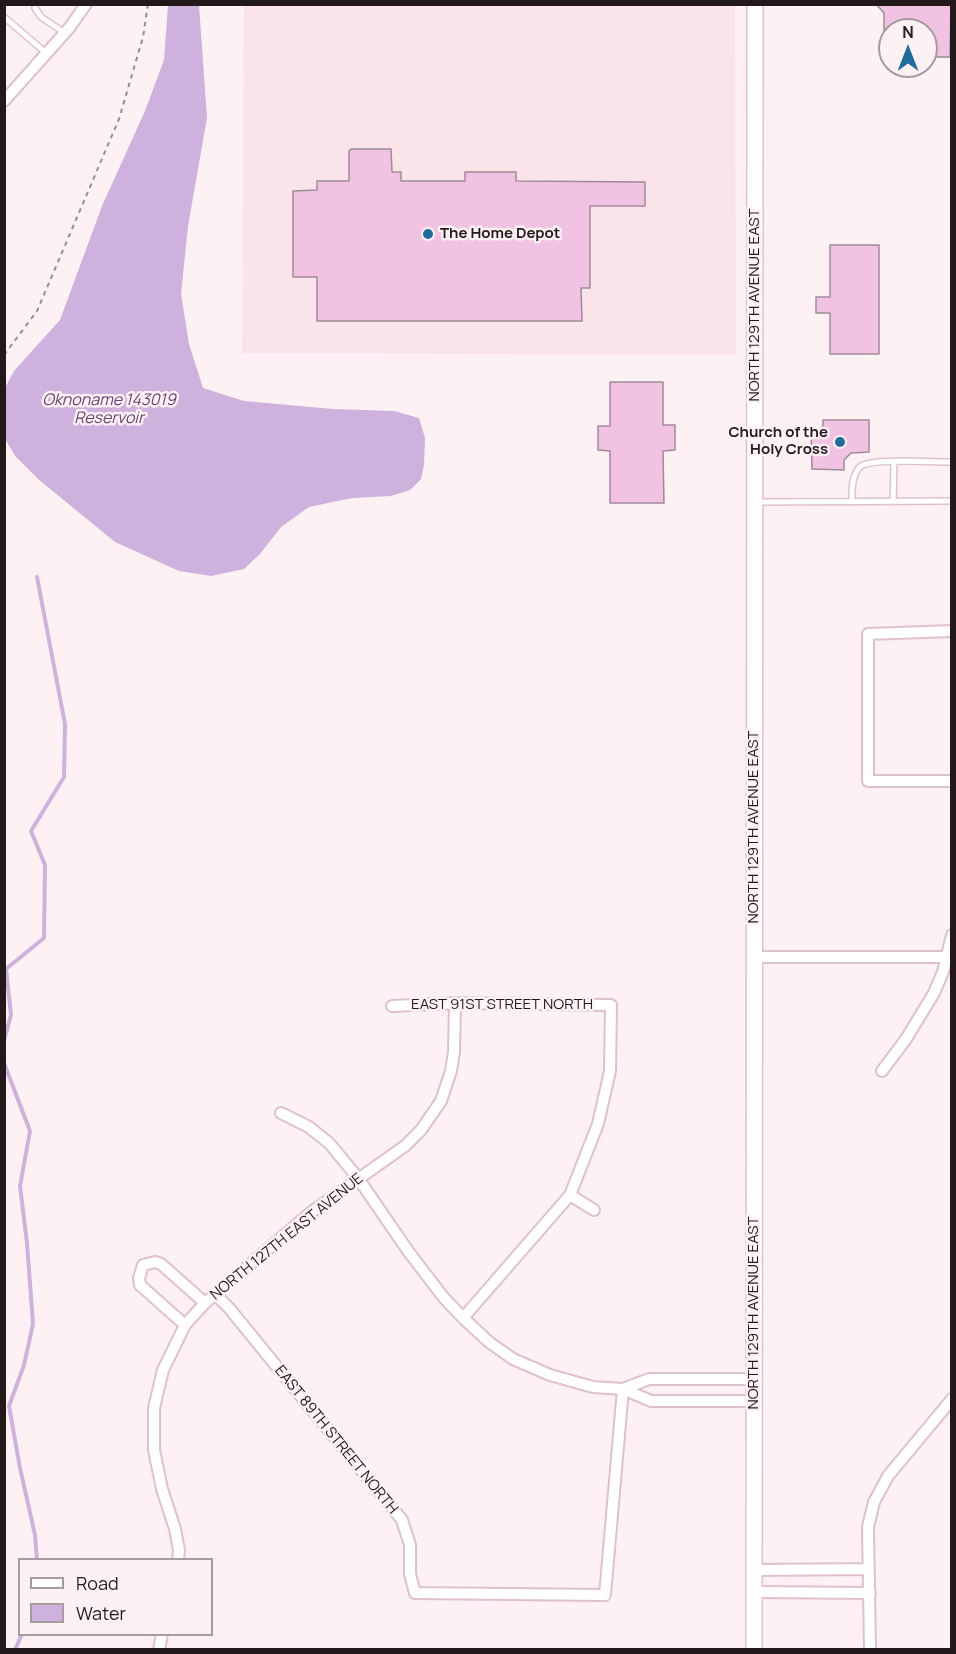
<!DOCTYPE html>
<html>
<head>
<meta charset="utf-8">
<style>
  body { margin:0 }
  #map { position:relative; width:956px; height:1654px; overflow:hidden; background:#fef1f4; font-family:Manrope,sans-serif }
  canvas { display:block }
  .frame { position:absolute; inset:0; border:6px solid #23191b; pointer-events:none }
  .legend { position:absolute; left:18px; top:1558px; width:195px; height:78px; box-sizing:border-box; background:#fef1f4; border:2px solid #a69b9d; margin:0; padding:8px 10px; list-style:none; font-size:18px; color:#23191b }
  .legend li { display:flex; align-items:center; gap:12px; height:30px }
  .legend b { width:30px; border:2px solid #a69b9d }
  .north { position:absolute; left:878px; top:18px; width:60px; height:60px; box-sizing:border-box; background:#fef1f4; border:2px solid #a69b9d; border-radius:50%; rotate:0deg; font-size:16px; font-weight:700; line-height:24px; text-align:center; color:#23191b }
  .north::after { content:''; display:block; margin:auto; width:21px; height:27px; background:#1d6d9f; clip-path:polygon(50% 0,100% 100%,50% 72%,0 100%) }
</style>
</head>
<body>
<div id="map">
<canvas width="956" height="1654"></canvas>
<div class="frame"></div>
<ul class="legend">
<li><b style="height:8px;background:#fff"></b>Road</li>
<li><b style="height:16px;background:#ceb1dd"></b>Water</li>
</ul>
<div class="north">N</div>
</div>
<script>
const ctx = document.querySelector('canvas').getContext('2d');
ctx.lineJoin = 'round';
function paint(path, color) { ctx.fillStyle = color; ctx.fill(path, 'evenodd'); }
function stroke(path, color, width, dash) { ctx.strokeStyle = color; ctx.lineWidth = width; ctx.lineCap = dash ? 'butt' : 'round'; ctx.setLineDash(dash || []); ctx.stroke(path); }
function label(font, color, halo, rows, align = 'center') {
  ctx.font = font + ' Manrope,sans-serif'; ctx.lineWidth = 5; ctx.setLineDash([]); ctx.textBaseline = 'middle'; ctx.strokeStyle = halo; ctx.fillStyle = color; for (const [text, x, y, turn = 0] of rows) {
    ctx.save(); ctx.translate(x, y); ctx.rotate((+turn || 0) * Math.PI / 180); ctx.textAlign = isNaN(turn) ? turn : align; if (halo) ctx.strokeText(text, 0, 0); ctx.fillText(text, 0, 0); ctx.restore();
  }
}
paint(new Path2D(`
  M244,5H735L736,355L242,353Z`), '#fbe4e9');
paint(new Path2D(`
  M168,5H199L207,118L188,226L181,294L189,344L203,388L244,401L333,409L394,411L419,418L425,438L424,465L421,479L410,490L391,496L352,498L309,507L281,527L260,554L244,569L211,576L179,571L115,542L38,479L16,457L5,439V388L14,371L60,320L102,206L145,111L164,60Z`), '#ceb1dd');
stroke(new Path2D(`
  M4,1041L11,1015L6,969L44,938L45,865L31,831L64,777L65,724L37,577
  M4,1063L30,1131L20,1186L27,1243L33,1324L24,1365L9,1406L20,1468L35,1535L37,1560
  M15,1650L22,1634`), '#ceb1dd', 4);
const building = new Path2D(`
  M876,4H951L950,57H926V30H884V13Z
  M351,149H391L392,172H401V181H465V172H516V181L645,182V206H590V288H581L582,321H317V277H293V191L317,190V181H349V151Z
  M830,245H879V354H830V313H816V297H830Z
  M610,382H663V425H675V450L663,451L664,503H610V451L598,450V426H610Z
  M823,420H869V452L851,453L844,460V470L812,469L811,432H817L823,426Z`);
paint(building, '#f2c2e2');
stroke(building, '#a08a99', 1.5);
const lane = new Path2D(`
  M35,8L41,17L65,33
  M4,17L46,53
  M756,502L952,501
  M852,502C852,491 851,475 861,466C872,458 934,462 952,462
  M893,502L894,462`);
const street = new Path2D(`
  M4,101L70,27L86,4
  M952,631L868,634V781H952
  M754,957H946
  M392,1006L455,1003L611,1005L610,1071L598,1124L570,1195L463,1318
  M882,1071L906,1039L934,993L943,972L952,935
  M281,1113L309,1127L329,1143L358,1178L408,1251L444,1298L463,1318L489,1342L513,1359L550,1375L593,1387L623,1389L651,1401H754
  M570,1195L594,1210
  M215,1294L229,1308L402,1520L410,1545V1574L415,1593L605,1595L623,1389
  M185,1325L140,1285L139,1278L143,1265L155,1262L161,1264L205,1303
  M623,1389L649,1379H754
  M178,1560L179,1550L175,1529L162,1489L154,1450V1408L163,1370L185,1325L205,1303L310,1213L405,1146L421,1130L441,1101L451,1071L454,1052L455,1003
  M754,1570L869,1569
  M754,1592L870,1593
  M159,1650L162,1634
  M870,1650L868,1527L874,1502L888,1476L952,1399`);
const secondary = new Path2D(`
  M754,1650L755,4`);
stroke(lane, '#dfc2c8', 8);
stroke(street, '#dfc2c8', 14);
stroke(secondary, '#dfc2c8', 18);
stroke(new Path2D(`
  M4,355L37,311L119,119L143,37L148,4`), '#998d90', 2, [4.5, 4.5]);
stroke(lane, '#fff', 5);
stroke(street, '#fff', 10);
stroke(secondary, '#fff', 15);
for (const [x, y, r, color] of [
  [428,234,6,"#1d6d9f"],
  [840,442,6,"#1d6d9f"]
]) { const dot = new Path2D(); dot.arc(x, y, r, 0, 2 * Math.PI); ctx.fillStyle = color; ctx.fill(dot); stroke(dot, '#fef1f4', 2); }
label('bold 15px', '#23191b', '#fef1f4', [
  ["The Home Depot",440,234],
  ["Church of the",828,433,"right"],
  ["Holy Cross",828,450,"right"]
], 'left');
label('15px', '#23191b', '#fef1f4', [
  ["NORTH 129TH AVENUE EAST",755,305,-90],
  ["NORTH 129TH AVENUE EAST",754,827,-90],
  ["EAST 91ST STREET NORTH",502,1005],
  ["NORTH 127TH EAST AVENUE",287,1237,-39],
  ["NORTH 129TH AVENUE EAST",754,1313,-90],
  ["EAST 89TH STREET NORTH",336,1440,51]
]);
label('italic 16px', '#684279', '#fef1f4', [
  ["Oknoname 143019",109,401],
  ["Reservoir",109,419]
]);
</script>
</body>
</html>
